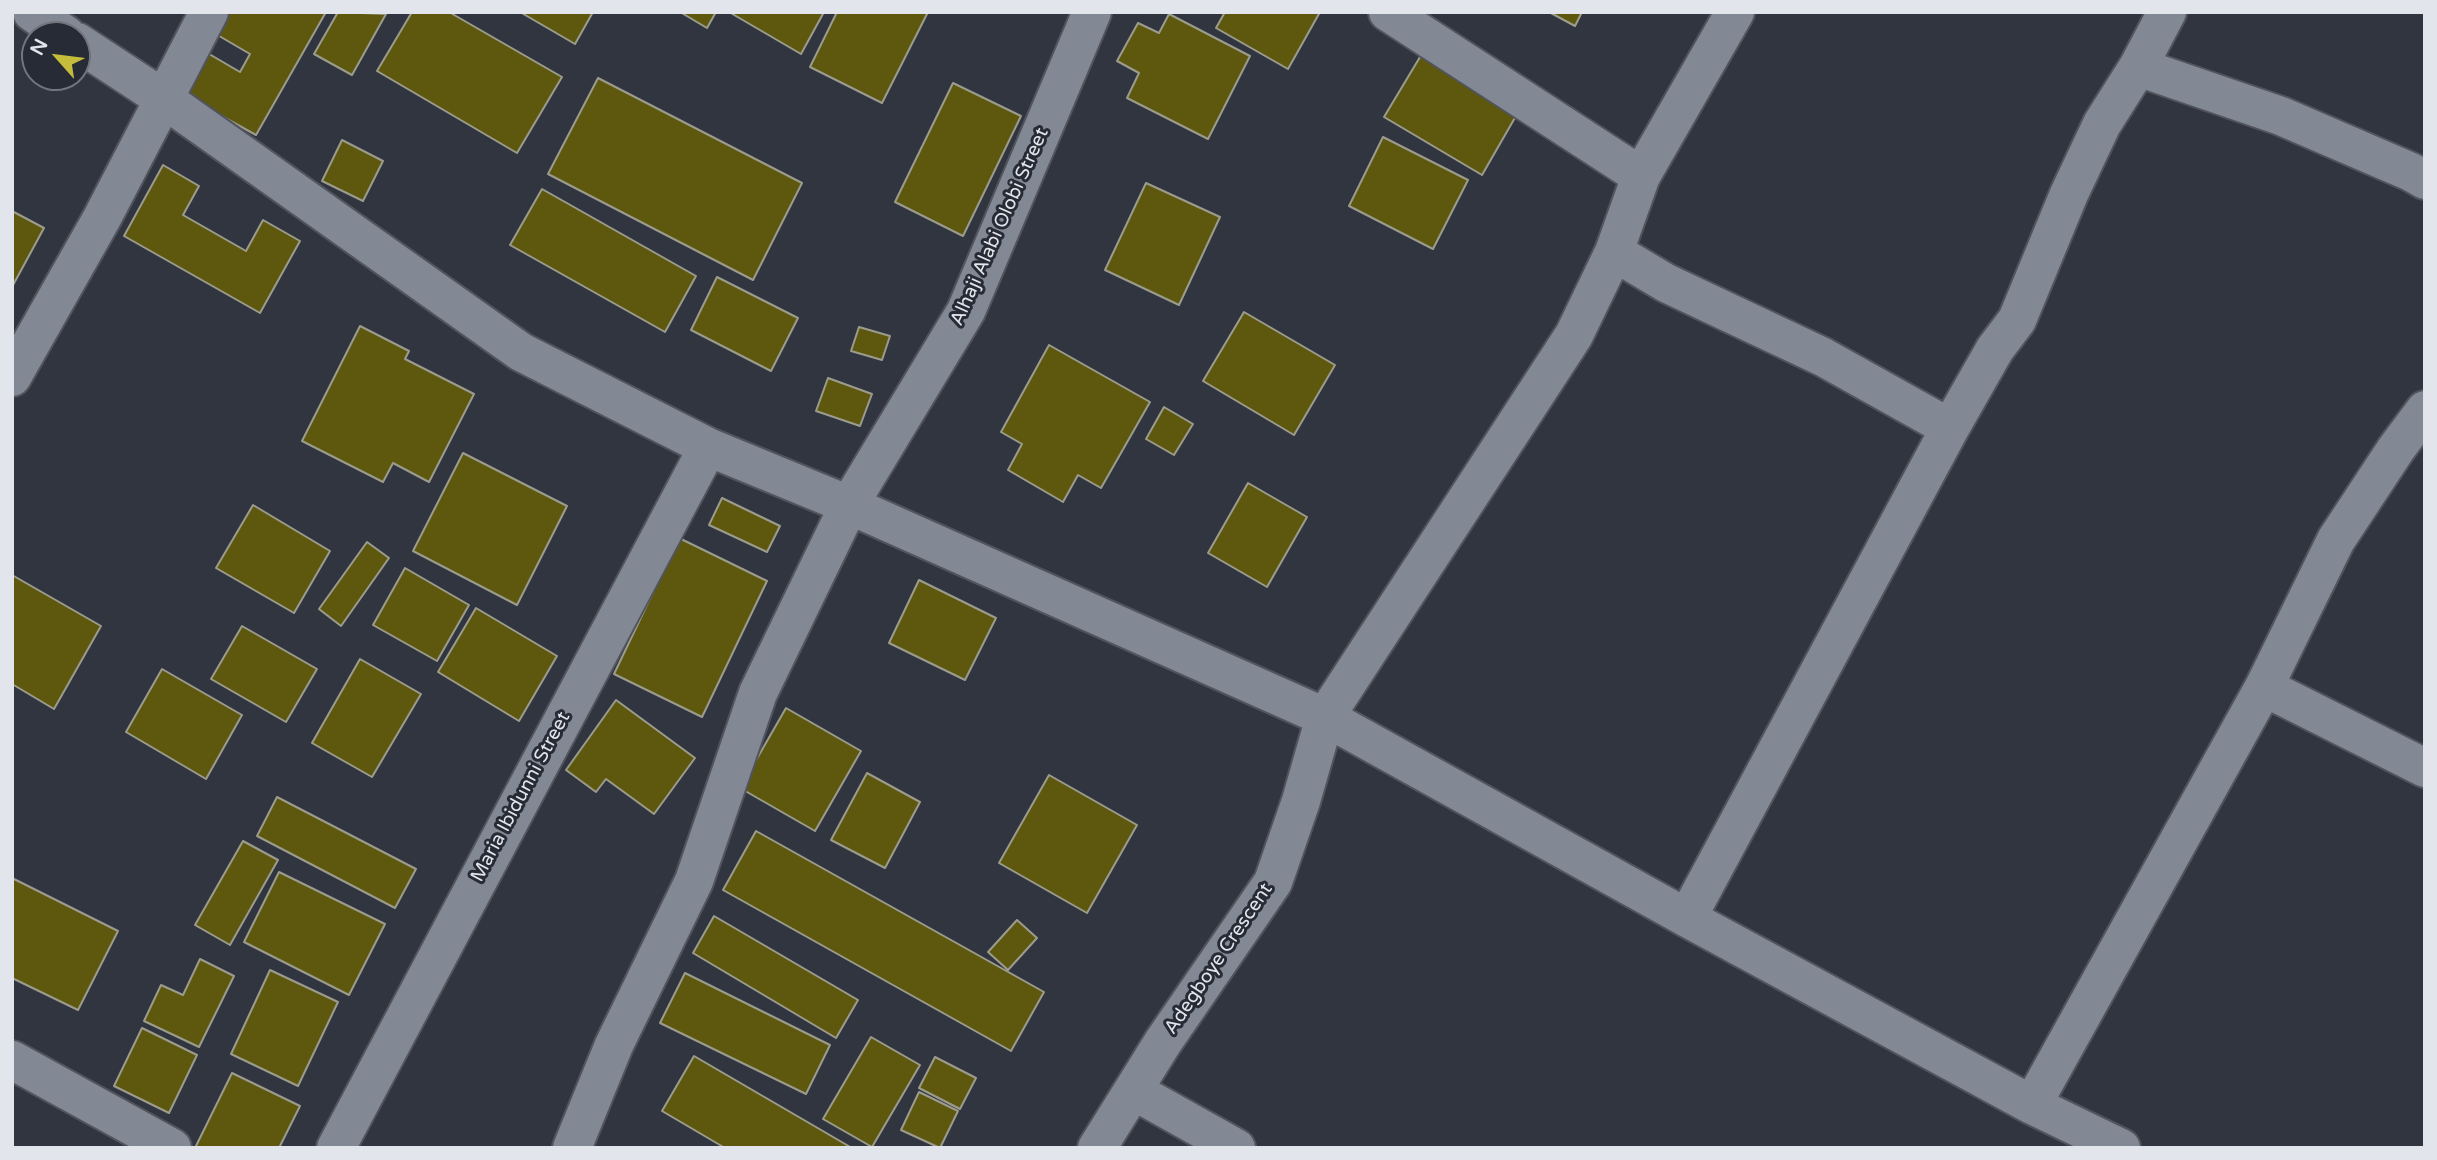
<!DOCTYPE html>
<html>
<head>
<meta charset="utf-8">
<style>
  body { margin:0 }
  #map { position:relative; width:2437px; height:1160px; overflow:hidden; background:#31353f; font-family:"Varela Round",sans-serif }
  canvas { display:block }
  .frame { position:absolute; inset:0; border:14px solid #e2e5ec; pointer-events:none }
  .north { position:absolute; left:21px; top:21px; width:70px; height:70px; box-sizing:border-box; background:#272b35; border:2px solid #72757e; border-radius:50%; rotate:298deg; font-size:19px; font-weight:700; line-height:28px; text-align:center; color:#e2e5ec }
  .north::after { content:''; display:block; margin:auto; width:24px; height:32px; background:#c6bc3c; clip-path:polygon(50% 0,100% 100%,50% 72%,0 100%) }
</style>
</head>
<body>
<div id="map">
<canvas width="2437" height="1160"></canvas>
<div class="frame"></div>
<div class="north">N</div>
</div>
<script>
const ctx = document.querySelector('canvas').getContext('2d');
ctx.lineJoin = 'round';
function paint(path, color) { ctx.fillStyle = color; ctx.fill(path, 'evenodd'); }
function stroke(path, color, width, dash) { ctx.strokeStyle = color; ctx.lineWidth = width; ctx.lineCap = dash ? 'butt' : 'round'; ctx.setLineDash(dash || []); ctx.stroke(path); }
function label(font, color, halo, rows, align = 'center') {
  ctx.font = font + ' "Varela Round",sans-serif'; ctx.lineWidth = 6; ctx.setLineDash([]); ctx.textBaseline = 'middle'; ctx.strokeStyle = halo; ctx.fillStyle = color; for (const [text, x, y, turn = 0] of rows) {
    ctx.save(); ctx.translate(x, y); ctx.rotate((+turn || 0) * Math.PI / 180); ctx.textAlign = isNaN(turn) ? turn : align; if (halo) ctx.strokeText(text, 0, 0); ctx.fillText(text, 0, 0); ctx.restore();
  }
}
const building = new Path2D(`
  M226,12H326L256,135L180,93L204,51L240,72L250,54L214,33Z
  M338,12L386,14L352,75L314,54Z
  M412,12H449L562,77L517,153L377,71Z
  M520,12H593L575,44Z
  M680,12H716L707,28Z
  M729,12H824L801,54Z
  M837,12H928L882,103L810,67Z
  M1225,12H1320L1288,69L1216,28Z
  M1549,12H1582L1575,26Z
  M1169,14L1250,56L1208,139L1127,98L1139,73L1117,61L1138,23L1159,33Z
  M1423,52L1520,109L1482,175L1384,117Z
  M598,78L802,183L753,280L548,174Z
  M953,83L1021,116L963,236L895,202Z
  M1383,137L1468,180L1433,249L1349,206Z
  M342,140L383,161L363,201L322,181Z
  M163,165L199,186L183,215L246,251L263,220L300,241L260,313L124,236Z
  M1146,183L1220,217L1179,305L1105,270Z
  M542,189L696,276L665,332L510,245Z
  M12,211L44,228L12,287Z
  M717,277L798,318L771,371L691,330Z
  M1244,312L1335,365L1294,435L1203,381Z
  M360,326L409,351L405,359L474,394L429,482L393,463L383,482L302,441Z
  M859,327L890,336L882,360L851,351Z
  M1049,345L1150,402L1101,488L1078,475L1063,502L1008,470L1022,444L1001,432Z
  M828,378L872,394L860,426L816,411Z
  M1164,407L1193,424L1174,455L1146,439Z
  M463,453L567,506L517,605L413,551Z
  M1248,483L1307,517L1267,587L1208,553Z
  M722,498L780,526L767,552L709,525Z
  M253,505L330,551L294,613L216,568Z
  M679,538L767,581L702,717L614,674Z
  M367,542L389,558L341,626L319,609Z
  M405,568L469,605L437,661L373,625Z
  M12,575L101,626L54,709L12,684Z
  M919,580L996,618L965,680L889,643Z
  M476,608L557,656L519,721L438,672Z
  M242,626L317,669L286,722L211,679Z
  M360,659L421,694L372,777L312,743Z
  M162,669L242,715L206,779L126,732Z
  M616,700L695,758L654,814L606,779L596,792L566,770Z
  M786,708L861,751L815,831L740,788Z
  M867,773L920,802L885,868L831,840Z
  M1049,775L1137,825L1087,913L999,863Z
  M277,797L416,869L395,908L257,836Z
  M756,831L1044,992L1011,1051L723,890Z
  M243,841L278,860L230,945L195,925Z
  M279,872L385,924L349,995L244,942Z
  M12,878L118,931L78,1010L12,978Z
  M714,916L858,1000L836,1038L693,953Z
  M1017,920L1037,938L1008,970L988,952Z
  M200,959L234,976L199,1047L144,1021L161,985L183,995Z
  M270,970L338,1002L298,1086L231,1054Z
  M685,973L830,1045L806,1094L660,1023Z
  M142,1028L197,1055L169,1113L114,1086Z
  M871,1037L920,1065L872,1147L823,1119Z
  M694,1056L852,1148H725L662,1111Z
  M935,1057L976,1078L960,1109L919,1088Z
  M232,1073L300,1106L279,1148H195Z
  M919,1092L958,1111L940,1148L901,1130Z`);
paint(building, '#5e580f');
stroke(building, '#9c9c8e', 2);
const street = new Path2D(`
  M32,12L66,35
  M1388,12L1641,176
  M77,42L164,99L521,352L708,447L849,505L1325,717L1687,918L2032,1105L2121,1148
  M2138,67L2281,116L2411,172L2425,180
  M1614,252L1641,176L1735,12
  M12,377L102,218L209,12
  M2264,687L2425,768
  M1687,918L1950,428
  M12,1060L172,1148
  M1134,1091L1236,1148
  M2032,1105L2264,687L2336,540L2396,449L2425,410
  M336,1148L708,447
  M572,1148L614,1045L694,881L758,693L849,505L966,311L1092,12
  M1097,1148L1163,1042L1273,882L1301,801L1325,717L1574,335L1614,252L1666,283L1823,357L1950,428L1995,349L2017,320L2069,194L2102,124L2138,67L2167,12`);
stroke(street, '#51545d', 42);
stroke(street, '#838895', 38);
label('19px', '#e2e5ec', '#272b35', [
  ["Alhaji Alabi Olobi Street",1000,227,-66],
  ["Maria Ibidunni Street",521,797,-62],
  ["Adegboye Crescent",1219,959,-56]
]);
</script>
</body>
</html>
